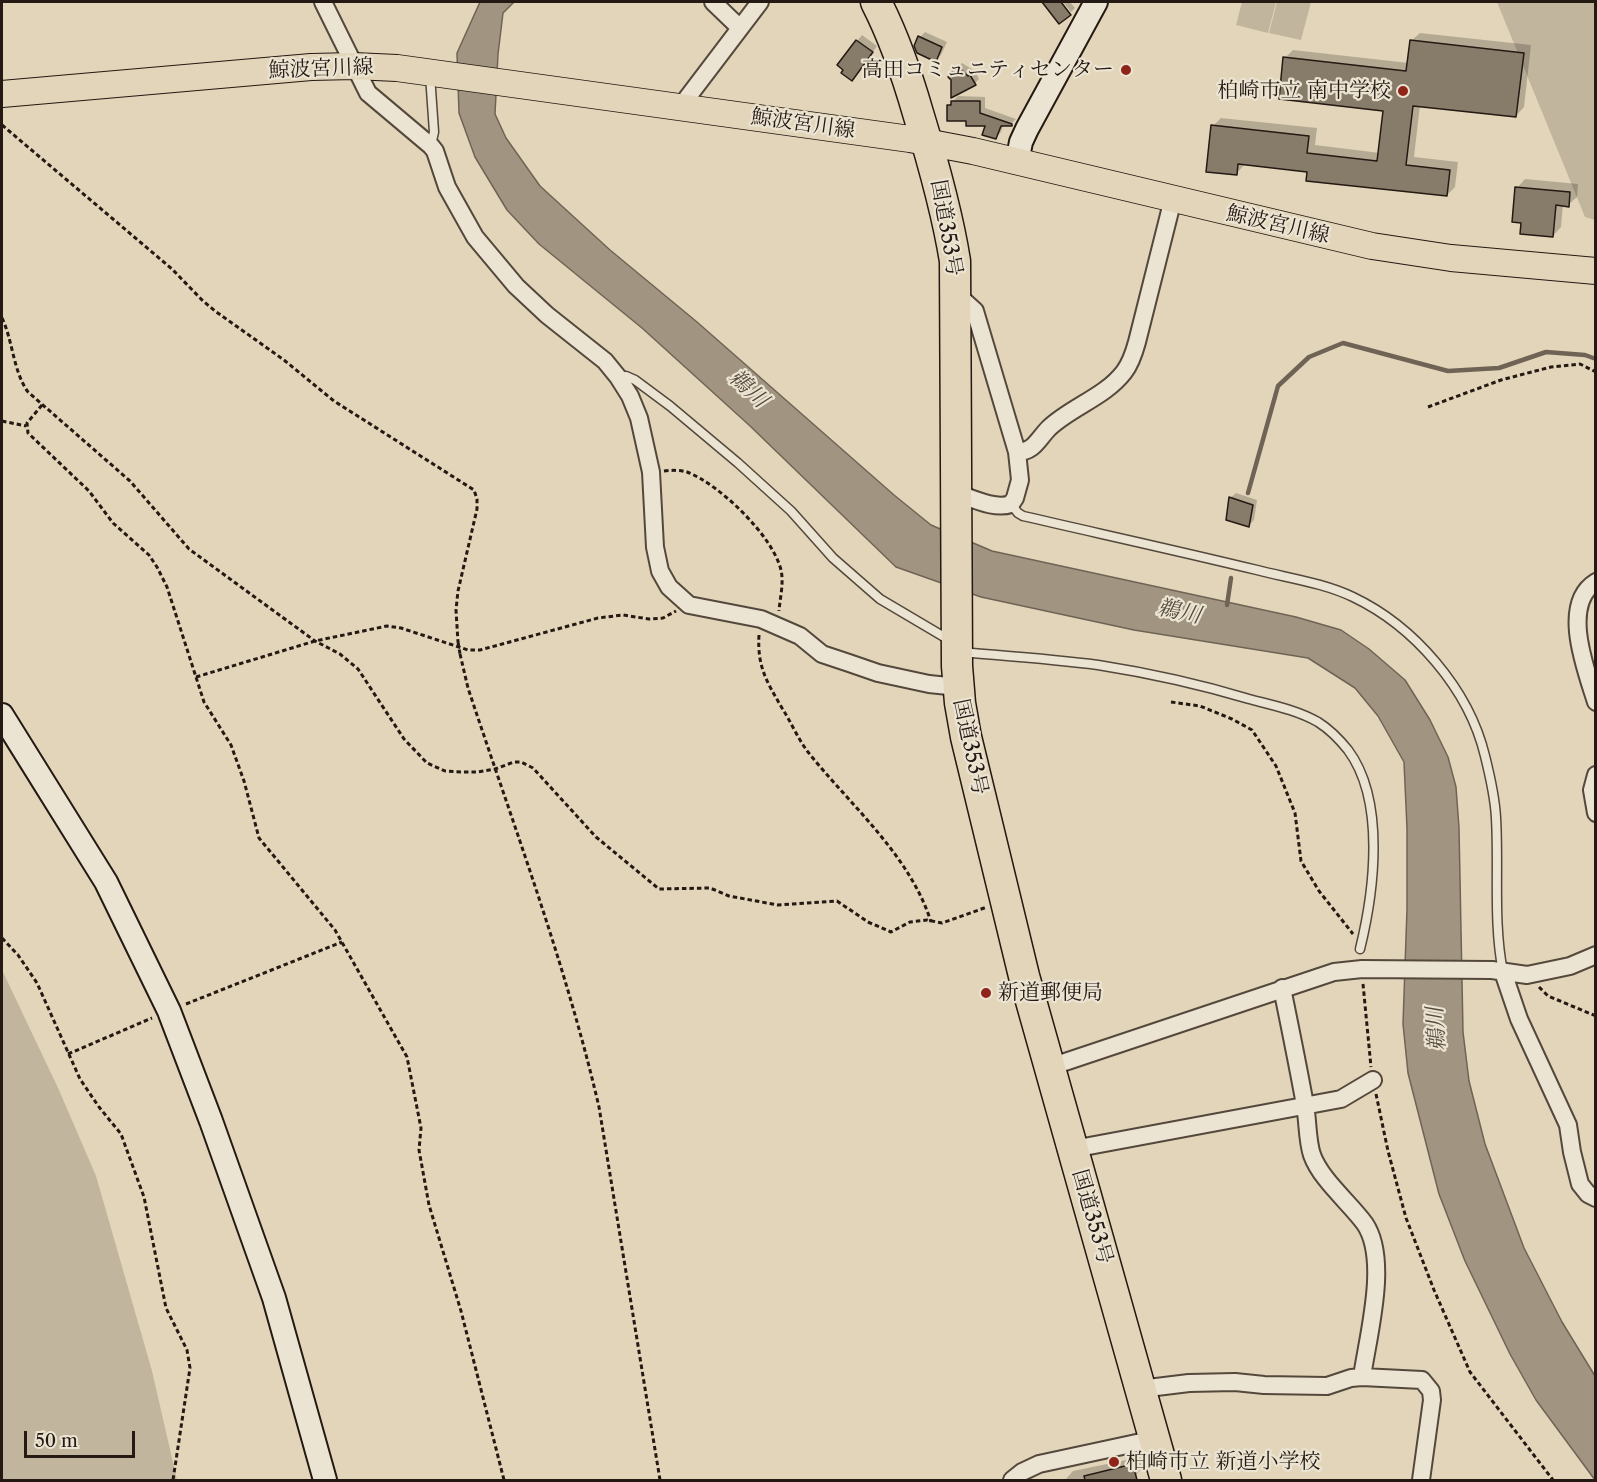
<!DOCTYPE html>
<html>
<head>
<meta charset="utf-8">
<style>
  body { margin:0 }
  #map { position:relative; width:1597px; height:1482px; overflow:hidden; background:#e2d5b9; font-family:"Libre Caslon Text",serif }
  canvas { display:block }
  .frame { position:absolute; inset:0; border:3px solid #241913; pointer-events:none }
  .scale { position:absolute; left:24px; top:1431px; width:111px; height:27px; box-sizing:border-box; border:3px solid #241913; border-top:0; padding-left:8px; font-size:18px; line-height:21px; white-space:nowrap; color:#241913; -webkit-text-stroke:4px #ece4d2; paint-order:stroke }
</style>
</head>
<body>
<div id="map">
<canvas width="1597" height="1482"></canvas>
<div class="frame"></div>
<div class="scale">50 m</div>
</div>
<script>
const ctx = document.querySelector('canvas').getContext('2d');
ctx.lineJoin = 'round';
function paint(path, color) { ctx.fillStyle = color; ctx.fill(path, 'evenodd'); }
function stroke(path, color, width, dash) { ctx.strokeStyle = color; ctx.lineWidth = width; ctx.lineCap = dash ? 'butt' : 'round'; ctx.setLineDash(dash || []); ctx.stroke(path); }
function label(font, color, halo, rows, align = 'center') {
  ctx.font = font + ' "Libre Caslon Text","Noto Serif JP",serif'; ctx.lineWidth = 4.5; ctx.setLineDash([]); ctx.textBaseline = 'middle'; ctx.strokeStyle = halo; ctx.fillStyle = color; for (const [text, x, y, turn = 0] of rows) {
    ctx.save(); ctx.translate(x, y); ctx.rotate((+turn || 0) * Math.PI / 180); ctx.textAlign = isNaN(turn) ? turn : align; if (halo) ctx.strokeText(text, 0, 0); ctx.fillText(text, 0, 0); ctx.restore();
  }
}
paint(new Path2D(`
  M1242,2H1276L1268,33L1236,25Z
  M1277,2H1311L1301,40L1269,33Z
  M1497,2H1595V220L1585,217Z
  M2,970L59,1090L96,1176L152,1371L177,1480H2Z`), '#c2b59d');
const water = new Path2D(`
  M480,2H514L503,13L498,54L495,114L506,138L540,186L610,250L697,322L894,495L931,525L992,551L1296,617L1341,630L1369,649L1405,680L1430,720L1448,757L1456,787L1459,828L1463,1032L1469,1081L1485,1144L1524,1248L1562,1322L1595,1376V1480L1536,1400L1510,1354L1465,1261L1439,1194L1408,1073L1403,1024L1407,909V828L1404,762L1378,716L1355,688L1308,658L1134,630L981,597L896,567L749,425L642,328L539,244L507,210L475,157L459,113L457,53Z`);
paint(water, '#a19581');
stroke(water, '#6f6355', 1.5);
paint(new Path2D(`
  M1063,2H1070L1075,8L1071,12Z
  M925,32L947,42L941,55L935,60L920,37Z
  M1420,33L1531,45L1524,107L1516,116L1420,105L1414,157L1458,162L1455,187L1447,195L1309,170L1245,164L1236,174L1213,126L1221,118L1317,128L1315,145L1380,153L1385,109L1285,58L1293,50L1409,63L1411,41Z
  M862,35L877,46L857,74V41Z
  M962,63L975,71L979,79L975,83L958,67Z
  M958,96L985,97V108L1016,119L1011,124H1004L1001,132L996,137L987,124L968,119L949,105Z
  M1525,179L1578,184L1577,197L1568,205L1563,204L1561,227L1553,236L1522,222L1517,188Z
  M1236,493L1257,500L1254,520L1249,525L1230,498Z
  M1141,1457L1143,1467L1135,1476L1114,1480H1065L1073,1471Z`), '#0003');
stroke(new Path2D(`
  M1248,493L1278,386L1309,357L1343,343L1448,371L1499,368L1546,352L1585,355L1596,359
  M1227,605L1231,578`), '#6f6355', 4.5);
const building = new Path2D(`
  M1042,2H1061L1071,15L1059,24Z
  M918,36L942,47L936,62L917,53L914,46Z
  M856,40L873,52L852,81L841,73L843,70L837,65Z
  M1410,40L1524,53L1516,117L1413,106L1406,165L1450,170L1447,196L1306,181L1307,172L1238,164L1237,175L1206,172L1211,125L1309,136L1307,153L1377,161L1383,111L1279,99L1283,57L1406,71Z
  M957,66L968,76L970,75L976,85L951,98V80L948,77Z
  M951,101H980V113L1012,124V126H1001L996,139L982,135L985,126H966V121H947V105H951Z
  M1515,187L1570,192L1569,207L1556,205L1553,237L1520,234L1521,223L1512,222Z
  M1229,497L1253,505L1249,527L1226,520Z
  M1133,1464L1137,1480H1085L1084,1476Z`);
paint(building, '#877b69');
stroke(building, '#241913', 1.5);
const lane = new Path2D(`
  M430,75L434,132L431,145
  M618,377L626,376L635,380L670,406L738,463L791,511L833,558L880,599L951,641
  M1011,504L1018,513L1023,516C1101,534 1179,551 1257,570C1288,578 1324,583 1353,597C1414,626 1469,689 1485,756C1490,776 1495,797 1496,818C1499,869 1493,922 1503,972
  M961,652C1007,656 1052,659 1098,665C1149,673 1199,684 1249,699C1272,705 1297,710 1318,722C1329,729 1340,740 1348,750C1386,801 1374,892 1360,949`);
const street = new Path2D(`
  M323,2L368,93L431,146L435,151L447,187L475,237L516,286L547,315L605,361L618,377L630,396L639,418L651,472L655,547L660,571L669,587L689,605L761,619L800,636L822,654L849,663L878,673L929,684L958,687
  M713,2L740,28
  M681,106L760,2
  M1017,452C1034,452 1038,439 1049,428C1071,407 1105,397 1124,372C1131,363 1134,353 1137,342L1173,199
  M956,493C972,498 994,510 1011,504L1015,498L1020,480L1017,452L975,311L964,301L956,300
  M1596,582C1560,604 1586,670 1596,702
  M1596,775L1592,790L1596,813
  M1503,972L1519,1019L1568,1125L1572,1152L1580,1184L1588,1194L1596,1198
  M1282,988C1290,1027 1298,1066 1305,1105C1308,1121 1307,1140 1312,1155C1321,1180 1350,1203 1365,1224C1389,1260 1368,1335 1362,1377
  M1050,1067L1334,972L1362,969L1492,970L1527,975L1570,966L1596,955
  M1073,1149L1341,1099L1373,1080
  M1140,1389L1189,1383L1235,1382L1264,1385L1327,1386L1351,1378L1362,1377L1422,1380L1431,1391L1432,1400L1421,1480
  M1012,1480L1022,1472L1039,1464L1155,1439`);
const secondary = new Path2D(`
  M1017,162L1021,142L1027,129L1096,2
  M2,715L106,882L169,1011L211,1121L274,1298L325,1480`);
const primary = new Path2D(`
  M2,94L311,67L354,66L397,68L910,139L973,151L1372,246L1451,258L1596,271`);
const highway = new Path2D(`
  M876,2C894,37 907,75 918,113C933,162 947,211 955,261L957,666L960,703L966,737L1024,976L1166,1480`);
stroke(lane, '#54483c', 11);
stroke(street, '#54483c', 20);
stroke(secondary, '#241913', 26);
stroke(primary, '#241913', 28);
stroke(highway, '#241913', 33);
stroke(new Path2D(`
  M2,125L172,269L202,300L215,311L284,360L334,401L474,490L477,499V509L458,591L456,610L458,642
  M2,318C13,341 13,371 28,392L130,481L189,549L315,641L340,654L358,669L404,739L427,763L445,771L462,772H477L495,769L514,762H521L533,768L596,837L659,889L710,888L729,896L778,905L837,901L868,922L891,932L910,922L927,920L942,923L987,907
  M42,405L27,423L28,433L89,491L113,523L149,555L157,567L167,587L204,702L231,745L244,781L259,838L335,930L407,1057L421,1128L419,1150L429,1205L461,1311L504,1480
  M1428,407L1501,380L1551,367L1580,364L1596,372
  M2,421L26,426
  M664,471C672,470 680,470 687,472C719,484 773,536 781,570C784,583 780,598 779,611
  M759,635C757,667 767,682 782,708C791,722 798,739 808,752C850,805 910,855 931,922
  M460,654L468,688C514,827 566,965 599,1107L660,1480
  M196,677L315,641L387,626L401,628L468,650H480L598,618L623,615L649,619L663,618L676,611
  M1171,702L1200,706L1232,719L1252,730L1276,766L1295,813L1301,861L1319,891L1353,934
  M2,938L18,955L37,983L80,1079L99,1107L121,1134L144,1197L166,1308L187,1350L190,1368L173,1480
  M1363,984L1371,1067
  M1539,987L1548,996L1596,1016
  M186,1004L342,942
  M68,1054L152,1018
  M1376,1094L1388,1151L1406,1218L1434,1290L1470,1372L1553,1480`), '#241913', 3, [4.5, 3]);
stroke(lane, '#ece4d2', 8);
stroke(street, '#ece4d2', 16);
stroke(secondary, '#ece4d2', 22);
stroke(primary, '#e2d5b9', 26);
stroke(highway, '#e2d5b9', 30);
stroke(new Path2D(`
  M458,642L460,654`), '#241913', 3, [4.5, 3]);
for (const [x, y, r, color] of [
  [1126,70,6,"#8f2418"],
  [1403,91,6,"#8f2418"],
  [986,993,6,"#8f2418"],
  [1114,1462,6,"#8f2418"]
]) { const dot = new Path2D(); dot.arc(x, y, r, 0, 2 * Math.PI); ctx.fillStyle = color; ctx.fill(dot); stroke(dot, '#ece4d2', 2); }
label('21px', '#241913', '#ece4d2', [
  ["鯨波宮川線",321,69,-2],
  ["鯨波宮川線",803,124,8],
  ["鯨波宮川線",1278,225,13],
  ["国道353号",946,228,80],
  ["国道353号",970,747,78],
  ["国道353号",1092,1217,74]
]);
label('21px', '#241913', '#ece4d2', [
  ["高田コミュニティセンター",1114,70],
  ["柏崎市立 南中学校",1391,91],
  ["新道郵便局",998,993,"left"],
  ["柏崎市立 新道小学校",1126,1462,"left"]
], 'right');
label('italic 22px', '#564b3f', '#ece4d2', [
  ["鵜川",748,389,43],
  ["鵜川",1179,612,12],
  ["鵜川",1437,1029,-94]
]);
</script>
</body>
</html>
